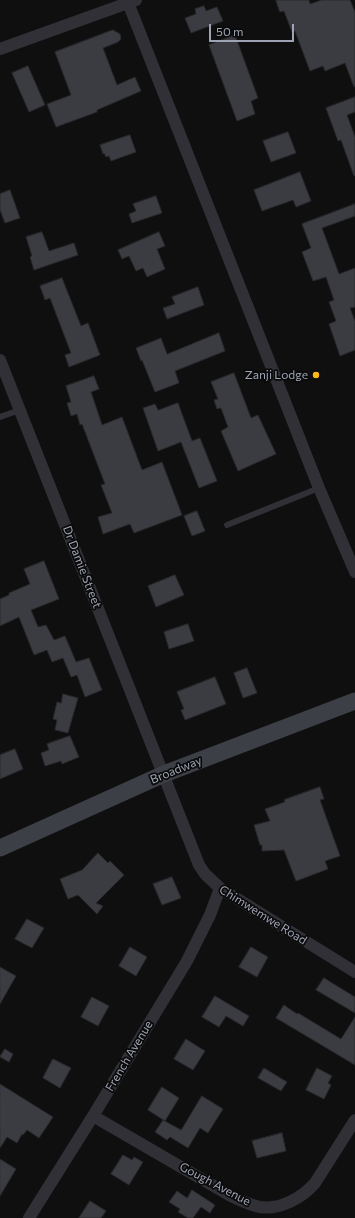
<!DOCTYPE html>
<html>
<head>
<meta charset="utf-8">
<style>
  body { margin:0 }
  #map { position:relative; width:355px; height:1218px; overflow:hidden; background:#0f0f10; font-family:Commissioner,sans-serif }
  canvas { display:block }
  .scale { position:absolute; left:209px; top:24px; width:85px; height:18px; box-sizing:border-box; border:2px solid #9ea4b3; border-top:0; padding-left:5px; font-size:12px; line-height:14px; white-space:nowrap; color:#9ea4b3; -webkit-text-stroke:3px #0a0a0b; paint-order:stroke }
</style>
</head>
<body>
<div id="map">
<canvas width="355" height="1218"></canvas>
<div class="scale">50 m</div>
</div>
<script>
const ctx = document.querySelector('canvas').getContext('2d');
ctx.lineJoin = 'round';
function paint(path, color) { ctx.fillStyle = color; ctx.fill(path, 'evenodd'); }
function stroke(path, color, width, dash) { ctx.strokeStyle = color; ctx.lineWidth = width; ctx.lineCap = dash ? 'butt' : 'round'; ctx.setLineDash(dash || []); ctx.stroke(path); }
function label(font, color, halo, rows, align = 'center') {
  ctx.font = font + ' Commissioner,sans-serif'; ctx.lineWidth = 3.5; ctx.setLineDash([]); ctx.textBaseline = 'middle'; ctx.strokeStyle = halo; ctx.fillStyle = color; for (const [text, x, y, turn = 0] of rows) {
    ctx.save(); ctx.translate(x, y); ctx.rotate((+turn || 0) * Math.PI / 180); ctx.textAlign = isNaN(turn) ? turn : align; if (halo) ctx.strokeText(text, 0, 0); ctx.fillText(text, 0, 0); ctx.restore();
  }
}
const building = new Path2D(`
  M276,0H309L310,4L322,0H350L355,12V86L354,87L345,63L325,71L323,66L310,71L295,31L292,32L284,11L280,12Z
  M204,6L206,11L217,7L223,21L191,33L185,18L196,14L195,9Z
  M113,30L120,34L121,39L118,42L103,48L117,85L135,77L141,91L97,110V112L56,127L47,104L71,95L55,52Z
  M235,35L258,98L251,101L255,114L237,121L209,45Z
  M28,66L45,105L29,112L12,73Z
  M355,97V112L347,115L355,137V175L354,176L341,140L338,141L326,108Z
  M288,132L296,153L271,162L263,141Z
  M130,135L136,152L111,161L109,156L106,157L104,153L103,154L100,145Z
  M300,172L311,201L296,207L293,200L262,211L254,190Z
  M10,190L20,218L5,223L0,210V194Z
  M156,196L162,213L132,223L129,214L136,211L133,204Z
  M355,204V216L322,228L339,274L355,268V307L350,308L355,321V350L340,356L329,324L336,321L329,302L334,300L326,277L313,281L302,252L311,248L302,224Z
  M42,232L49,251L74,243L78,255L34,270L30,257L32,256L26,237Z
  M159,232L165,246L157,249L165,269L147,277L143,268L136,271L129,256L122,259L118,250Z
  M62,278L81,326L88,323L100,355L69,367L65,355L71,353L50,298L45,300L40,286Z
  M198,287L204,305L167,319L163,308L175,304L172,297Z
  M219,333L225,351L175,371L179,383L155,392L142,360L141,361L136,348L161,338L167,354Z
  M234,373L251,418L258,415L276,454L238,471L221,431L228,427L221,408L217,409L214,400L218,399L211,382Z
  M94,376L99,389L91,392L102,425L122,417L142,470L162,462L182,515L134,533L130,524L103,534L98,517L112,513L101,485L105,484L82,424L80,425L77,414L71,416L67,403L71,402L66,386Z
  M178,403L192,441L200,438L217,481L199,488L181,442L158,451L143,408L155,404L158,410Z
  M197,511L205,531L192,536L184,516Z
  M44,561L59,599L31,610L38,627L46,625L54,640L65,636L76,662L89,658L102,690L85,697L77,675L71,677L63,658L52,662L47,650L34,655L19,617L0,626V599L9,595V593L30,584L24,569Z
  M175,575L184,595L156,607L148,586Z
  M188,624L194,641L169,649L164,632Z
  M247,668L257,693L243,698L234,673Z
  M215,677L226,704L185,720L181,710L184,709L177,692Z
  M63,694L78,698L68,733L55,730L57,720L53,719L57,702L61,703Z
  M70,736L79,757L62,764L61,761L45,766L41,753L49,750L47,744Z
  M15,749L23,769L0,779V755Z
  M320,787L324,799L320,800L340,856L325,861L328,869L296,881L284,850L262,851V845H260L254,825L270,821L265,809L285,802L284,800Z
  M98,853L108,863L110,861L124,875L96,903L103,906L97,914L78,895L68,899L60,879L82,870Z
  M172,877L181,898L162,905L153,884Z
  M27,919L44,928L32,948L15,939Z
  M130,947L147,957L136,976L119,966Z
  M251,947L268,957L257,977L239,967Z
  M0,967L16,976L0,1004Z
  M324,978L355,997V1013L316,990Z
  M215,996L249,1016L243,1026L226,1016L219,1027L202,1017Z
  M92,997L109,1006L98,1026L81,1017Z
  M284,1005L297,1014L298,1013L341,1039L355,1017V1065L276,1018Z
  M186,1039L205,1051L193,1070L174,1059Z
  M5,1049L13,1054L9,1062L0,1057Z
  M53,1059L71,1068L60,1088L43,1078Z
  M264,1068L287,1082L281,1091L258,1078Z
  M317,1068L332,1076L328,1083L331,1085L324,1099L306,1090Z
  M0,1084L53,1117L39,1138L27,1130L23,1135L22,1134L17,1143L7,1137L0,1148Z
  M162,1087L179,1098L165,1121L148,1110Z
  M202,1096L223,1109L208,1133L200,1128L188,1148L170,1137L167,1140L155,1132L163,1120L181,1130Z
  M282,1133L286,1151L257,1158L252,1141Z
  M123,1155L132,1160L134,1157L143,1162L129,1185L111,1174Z
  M0,1159L16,1169L0,1196Z
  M192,1190L215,1205L210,1213L201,1207L193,1218H188L178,1212L180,1209L169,1202L177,1191L187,1198Z
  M90,1201L106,1211L101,1218H79Z`);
paint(building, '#3b3c41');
stroke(building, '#29292d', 1);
stroke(new Path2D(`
  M0,417L20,410
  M227,525L319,488`), '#303036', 6);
stroke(new Path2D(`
  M127,0L319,488L355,572
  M0,49L136,0
  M0,360L199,865L205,874L220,888L355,972
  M93,1116L231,1196C240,1200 249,1205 260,1207C280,1210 302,1198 315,1183L355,1120
  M29,1218L93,1116L187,961L210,915L220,888`), '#303036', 12);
stroke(new Path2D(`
  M0,848L164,774L355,701`), '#3d3f46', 17);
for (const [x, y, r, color] of [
  [316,375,4,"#ffb618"]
]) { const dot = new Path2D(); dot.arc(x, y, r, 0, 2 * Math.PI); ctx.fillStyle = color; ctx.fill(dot); stroke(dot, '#0a0a0b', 1.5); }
label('12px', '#9ea4b3', '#0a0a0b', [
  ["Zanji Lodge",308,375]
], 'right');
label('12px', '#9ea4b3', '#0a0a0b', [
  ["Dr Damie Street",82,567,69],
  ["Broadway",176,770,-22],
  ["Chimwemwe Road",263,915,32],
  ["French Avenue",129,1056,-59],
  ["Gough Avenue",215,1184,28]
]);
</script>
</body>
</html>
